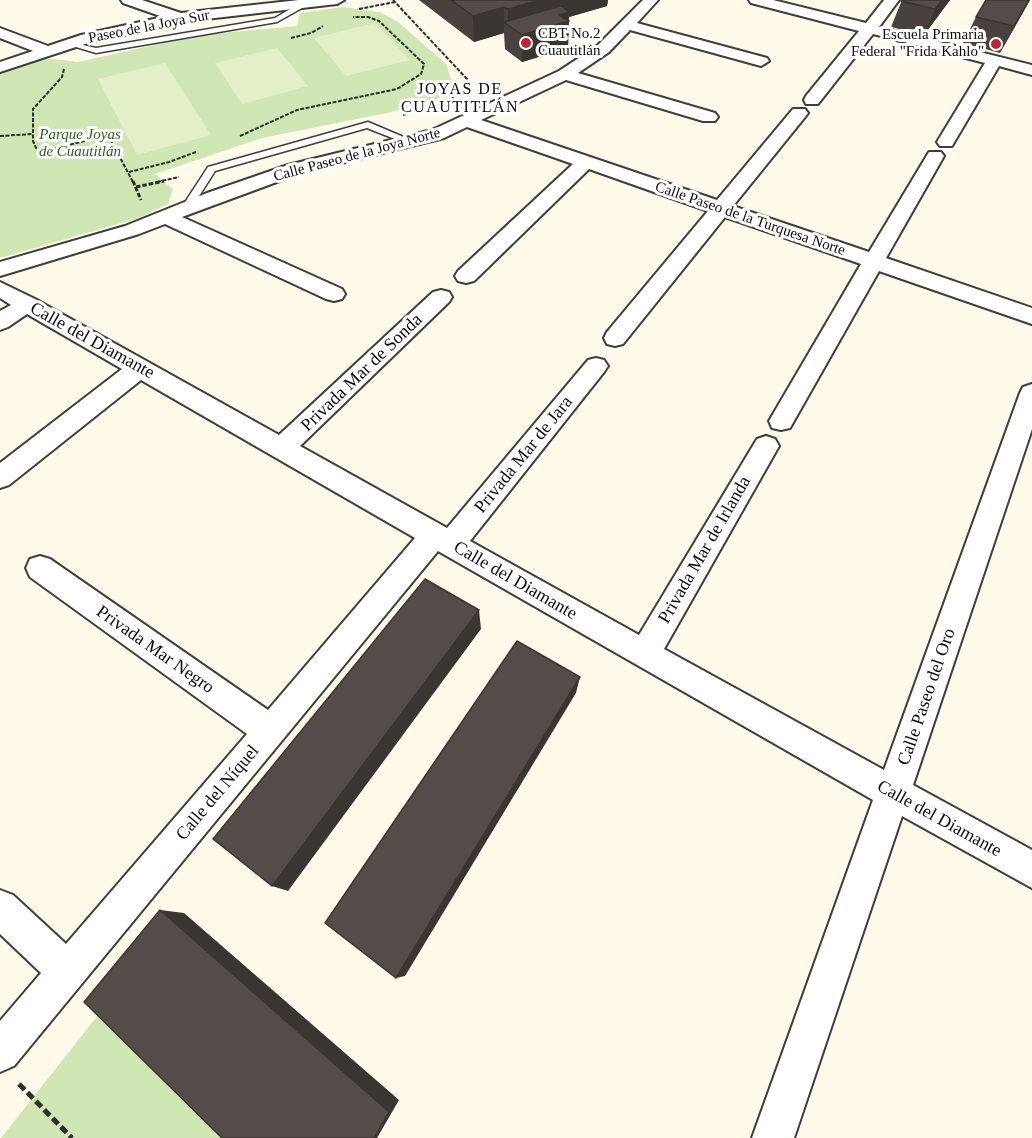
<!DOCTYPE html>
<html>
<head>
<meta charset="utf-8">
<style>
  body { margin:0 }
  canvas { display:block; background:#fffaea }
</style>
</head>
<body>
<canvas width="1032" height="1138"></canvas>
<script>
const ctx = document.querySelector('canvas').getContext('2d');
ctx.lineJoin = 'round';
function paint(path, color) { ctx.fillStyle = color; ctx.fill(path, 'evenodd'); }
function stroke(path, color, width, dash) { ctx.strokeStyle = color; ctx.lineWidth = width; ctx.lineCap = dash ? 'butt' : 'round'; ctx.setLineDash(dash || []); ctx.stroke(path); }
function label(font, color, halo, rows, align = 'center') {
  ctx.font = font + ' Georgia,serif'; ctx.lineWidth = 6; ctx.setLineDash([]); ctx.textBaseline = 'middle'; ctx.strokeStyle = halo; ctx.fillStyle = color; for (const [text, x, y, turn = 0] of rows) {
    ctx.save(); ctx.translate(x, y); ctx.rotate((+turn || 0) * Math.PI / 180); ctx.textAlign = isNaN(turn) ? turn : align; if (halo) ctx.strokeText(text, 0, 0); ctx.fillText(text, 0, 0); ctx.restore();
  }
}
paint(new Path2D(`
  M343,7L380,12L398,22L446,64L452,81L439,99L392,112L262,138L155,174L173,189L168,204L139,218L0,258V74L44,58L78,62L199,35L297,26L300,13Z
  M98,1015L229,1138H1Z`), '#d0e7b5');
paint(new Path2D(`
  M375,23L410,60L346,76L314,38Z
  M277,48L308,86L242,104L215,63Z
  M165,63L211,135L137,155L98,79Z`), '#e2efc7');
const service = new Path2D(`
  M302,2L309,4L277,22L96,53L66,44L70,42L96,48L275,18Z
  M368,122L413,141L405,143L367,128L215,171L189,212L180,210L208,167Z`);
const minor = new Path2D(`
  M121,0H142L181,13L299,0H344L337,4L180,22L85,44L0,72V62L33,51L0,38V28L48,46L81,35L163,17L123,3Z
  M643,0H658L637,23L767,58L769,61L761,66L630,30L609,52L578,73L715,113L718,117L715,121H703L566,80L481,120L717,200L793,109H805L808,113L805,117L733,206L869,252L929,152H941L944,156L886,258L1032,308V324L879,271L790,428L781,430L772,428L769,421L861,264L725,217L623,344L615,346L607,344L604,338L607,332L708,211L589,169L474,281L466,283L458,281L455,276L458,271L573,164L467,127L444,138L301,173L182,217L342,289L345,294L342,299L334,301L326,299L165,224L139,234L0,276V262L125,226L207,193L288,165L432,130L559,71L597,46Z
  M749,0H773L866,23L884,0H899L879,27L1032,65V75L999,66L952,146H940L937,142L985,63L873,34L818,104H806L804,100L806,96L859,31L751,3Z
  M0,282L35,299L279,435L433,292L441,290L449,292L452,297L449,302L300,446L447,528L588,360L596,358L604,360L608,366L604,372L470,541L639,635L757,439L766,436L775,439L779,446L664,649L884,770L1020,393L1023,387L1032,384V429L913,785L1032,850V888L902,816L794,1138H752L873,800L438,551L14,1066L0,1072V1021L41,973L0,934V890L13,895L66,944L247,734L30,577L26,568L30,559L40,556L50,559L268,710L415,538L141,380L9,485L0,488V463L122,369L27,314L8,327L0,330V311L11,305L0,298Z`);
stroke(service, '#3e3e3e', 3);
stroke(minor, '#3e3e3e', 4);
stroke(new Path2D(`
  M393,0L467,79L466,86L452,99
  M359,9L395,2
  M291,38L311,33L323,26
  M64,69L62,77L33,109V141L36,148L45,151L108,135L133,182
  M403,115L433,106
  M0,136L33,134
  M240,136L297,110L397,89L421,74L424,64L379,21L368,17H353
  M129,172L169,162L196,152
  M157,182L179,177`), '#2d2d2d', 2, [4, 1.5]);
stroke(new Path2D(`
  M133,181L141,200
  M136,187L164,181`), '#2d2d2d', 3, [4.5, 2]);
stroke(new Path2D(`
  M19,1084L72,1138`), '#2d2d2d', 5, [8, 4]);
paint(service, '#fff');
paint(minor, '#fff');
paint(new Path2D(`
  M419,0H608L607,6L569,17L568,48L522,62L505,49L504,33L474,42Z
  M902,0H950L924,35L891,27Z
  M1030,0L1000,53L963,43L976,17Z`), '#48413e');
paint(new Path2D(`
  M539,0H608L607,6L569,17L568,48L522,62V35L508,25V9Z
  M942,0H950L924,35L935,9Z
  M1029,0H1030L1000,53L1014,26Z
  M504,7V33L474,42L473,16Z
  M479,610L481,629L288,891L272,886Z
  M580,677L576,693L405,976L396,978Z
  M160,910L184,913L399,1100L377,1138H374Z`), '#3b3532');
const building = new Path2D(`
  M451,0H539L508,9L504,7L473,16Z
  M902,0H942L935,9L901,1Z
  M986,0H1029L1014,26L976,17Z
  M561,6L569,12L559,15L569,21L522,35L504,22Z
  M425,579L479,610L272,886L213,839Z
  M517,641L580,677L396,978L325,923Z
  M160,910L389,1112L374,1138H222L84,1002Z`);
paint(building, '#544c48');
stroke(building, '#3b3532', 1.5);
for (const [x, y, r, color] of [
  [526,43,6,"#b82731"],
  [996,44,6,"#b82731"]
]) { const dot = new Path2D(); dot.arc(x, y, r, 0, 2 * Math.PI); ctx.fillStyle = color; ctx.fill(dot); stroke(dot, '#fff', 2); }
label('15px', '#0b0b0b', '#fff', [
  ["Paseo de la Joya Sur",149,27,-11],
  ["Calle Paseo de la Joya Norte",357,155,-15],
  ["Calle Paseo de la Turquesa Norte",750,219,19]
]);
label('15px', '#0b0b0b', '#fff', [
  ["CBT No.2",538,34],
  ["Cuautitlán",538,51],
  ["Escuela Primaria",984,35,"right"],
  ["Federal \"Frida Kahlo\"",984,52,"right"]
], 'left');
label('italic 15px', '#2d611e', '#fff', [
  ["Parque Joyas",80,135],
  ["de Cuautitlán",80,152]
]);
ctx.letterSpacing = '1.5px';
label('16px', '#0b0b0b', '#fff', [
  ["JOYAS DE",460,90],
  ["CUAUTITLÁN",460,108]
]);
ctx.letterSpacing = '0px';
label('18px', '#0b0b0b', '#fff', [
  ["Calle del Diamante",92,341,29],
  ["Privada Mar de Sonda",362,373,-44],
  ["Privada Mar de Jara",524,455,-51],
  ["Privada Mar de Irlanda",705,550,-60],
  ["Calle del Diamante",515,581,30],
  ["Privada Mar Negro",155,650,35],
  ["Calle Paseo del Oro",927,697,-71],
  ["Calle del Níquel",218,793,-50],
  ["Calle del Diamante",939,819,29]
]);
</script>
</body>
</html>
